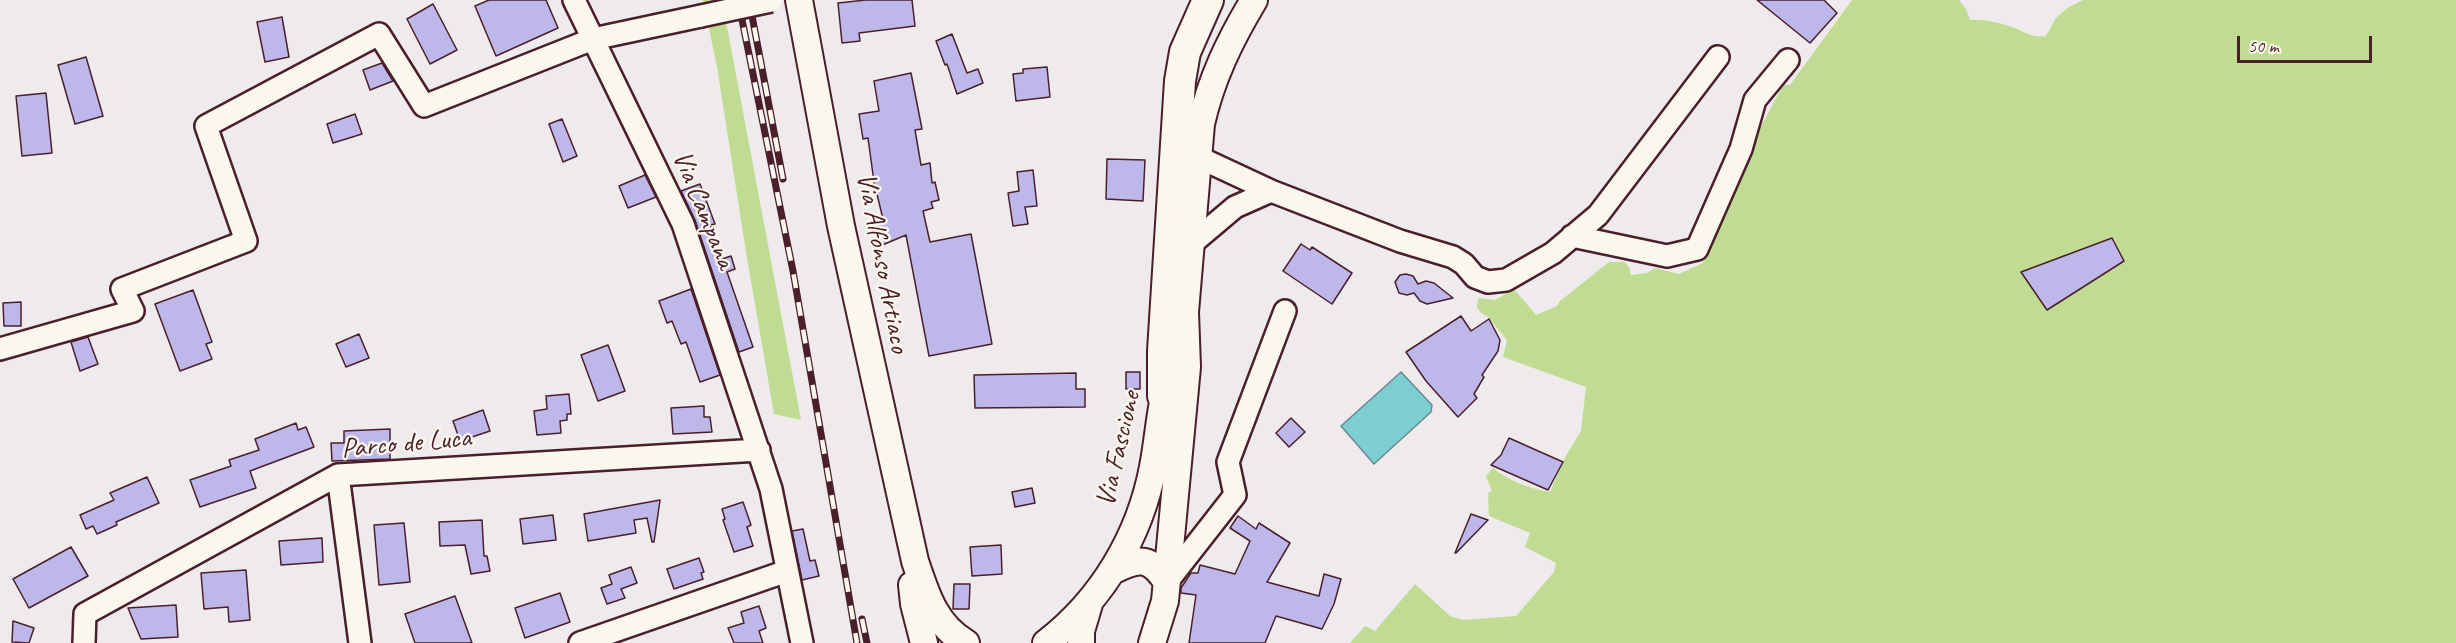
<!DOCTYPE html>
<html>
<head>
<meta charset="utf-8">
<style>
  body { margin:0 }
  #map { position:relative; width:2456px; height:643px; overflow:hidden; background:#efeaec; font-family:Caveat,sans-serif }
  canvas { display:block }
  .scale { position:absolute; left:2237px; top:36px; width:135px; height:27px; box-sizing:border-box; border:3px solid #4a1f2b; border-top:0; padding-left:8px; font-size:18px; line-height:21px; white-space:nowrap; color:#4a1f2b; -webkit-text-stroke:4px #fbf7ec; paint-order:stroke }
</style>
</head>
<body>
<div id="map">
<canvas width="2456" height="643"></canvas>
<div class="scale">50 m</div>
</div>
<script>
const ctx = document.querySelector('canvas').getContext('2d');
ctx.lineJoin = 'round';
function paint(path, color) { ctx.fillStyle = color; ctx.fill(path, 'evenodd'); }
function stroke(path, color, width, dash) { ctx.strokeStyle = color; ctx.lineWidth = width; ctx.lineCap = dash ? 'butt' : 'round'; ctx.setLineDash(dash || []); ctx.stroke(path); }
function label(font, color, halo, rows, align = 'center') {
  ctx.font = font + ' Caveat,sans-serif'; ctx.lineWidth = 4.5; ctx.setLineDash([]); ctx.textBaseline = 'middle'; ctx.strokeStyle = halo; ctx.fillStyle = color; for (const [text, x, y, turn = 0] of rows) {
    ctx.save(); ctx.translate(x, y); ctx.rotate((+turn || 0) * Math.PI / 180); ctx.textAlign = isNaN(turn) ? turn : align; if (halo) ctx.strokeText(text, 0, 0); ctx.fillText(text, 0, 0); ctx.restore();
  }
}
paint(new Path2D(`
  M703,0H722L801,420L774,414L747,258L717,67Z
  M1852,0H1959L1966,9L1970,20C1983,19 1996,22 2009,26C2021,30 2034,39 2046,36L2056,18L2067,8L2083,0H2456V643H1350L1365,626L1375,631L1415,584L1450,616L1462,620L1516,616L1554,572L1556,563L1525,547L1530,533L1489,516L1488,493L1492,491L1486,476L1493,468C1511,482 1528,488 1550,492L1564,459L1581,431L1586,387L1503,357L1507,340L1487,316L1481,313L1477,307L1478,298L1495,300L1514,289L1536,315L1557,306L1560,301L1609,262H1624L1629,267L1631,275L1647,273L1655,268L1679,274L1703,263L1710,240L1745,166L1747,153L1783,85H1790Z`), '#c0dc93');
const water = new Path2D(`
  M1401,372L1432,405L1431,412L1374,464L1341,426Z`);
paint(water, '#7dced3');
stroke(water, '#698890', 1.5);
const building = new Path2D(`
  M489,0H546L558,28L496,56L475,6Z
  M866,0H912L915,26L859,33L860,41L842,43L838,3Z
  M1757,0H1824L1837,13L1810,43Z
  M433,4L457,50L430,64L407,19Z
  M282,17L289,57L265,62L257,22Z
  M952,34L967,73L978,69L983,83L957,94L947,64L945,65L936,41Z
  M86,57L103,116L75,124L58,65Z
  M382,63L393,81L370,90L363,70Z
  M1047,67L1050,97L1016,101L1013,74L1023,73V69Z
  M911,73L922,129L915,130L921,165L930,163L932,183L935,182L939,200L931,202L933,208L923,211L930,242L971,234L992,344L929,356L906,235L880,246L877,222L883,219L874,182L868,138L863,139L859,114L879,111L874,81Z
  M46,93L52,153L22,156L16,96Z
  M355,114L362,134L333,143L327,124Z
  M562,119L577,156L563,162L549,124Z
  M1107,159L1145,160L1143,201L1106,199Z
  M1033,170L1037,206L1025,207L1028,224L1013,226L1008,193L1019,191L1017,172Z
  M645,175L656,197L628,208L619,186Z
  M700,184L715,224L710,225L722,259L731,256L735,269L727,272L753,347L739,352L695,220L681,191Z
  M2112,238L2124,261L2047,310L2021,272Z
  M1301,244L1310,250L1312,247L1352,273L1332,304L1283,271Z
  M1406,274L1413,276L1418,284L1426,281L1434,283L1453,298L1427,304L1420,301L1414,293L1407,295L1399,293L1395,282L1400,275Z
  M691,289L720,375L700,382L686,342L681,344L672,321L667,323L659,301Z
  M193,290L212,342L206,344L212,359L180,371L155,304Z
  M21,302V326H4L3,303Z
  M1461,316L1471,331L1489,319L1500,340L1498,351L1482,375L1484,377L1474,394L1477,398L1458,417L1426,381L1406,352Z
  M359,334L369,358L346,367L336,344Z
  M88,337L98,364L80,371L71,342Z
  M608,345L625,391L598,401L581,355Z
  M1126,372H1140V389H1126Z
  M1076,373V389H1085V407L975,408L974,375Z
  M569,394L571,414H567V420L560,421L561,433L537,435L534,411L547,409L546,396Z
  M704,406V417H710L712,432L673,434L671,408Z
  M483,410L490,431L460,441L453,421Z
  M1291,418L1305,432L1289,447L1276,433Z
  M296,423L298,430L306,427L314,447L250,471L256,488L200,507L190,480L231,466L229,460L259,450L255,439Z
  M390,429V459L332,461L331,443H344V431Z
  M1509,438L1563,462L1548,490L1491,465L1501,455Z
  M147,477L159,503L116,522L117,525L97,534L93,526L86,529L80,515L114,500L110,493Z
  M1032,488L1035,503L1015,507L1012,492Z
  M660,500L654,542H652L647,518L634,520L636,533L588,541L584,514Z
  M743,502L751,525L747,527L753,546L734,552L723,520L725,519L722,509Z
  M1471,514L1488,520L1456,553H1455Z
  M553,515L556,540L523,544L520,519Z
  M1238,516L1256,529L1259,523L1290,543L1267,582L1319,596L1324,574L1341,579L1334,604L1322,629L1276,616L1265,643H1189L1196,595L1181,593V588L1191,573H1198L1200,565L1235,574L1250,541L1230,528Z
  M482,520L484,556H487L490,571L471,574L465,545L440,546L439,522Z
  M404,523L410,582L379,585L374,525Z
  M803,529L810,561L815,560L819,576L802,580L792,531Z
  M322,538L323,562L281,565L279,541Z
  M1001,545L1002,574L972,576L970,547Z
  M71,547L88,576L29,608L13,579Z
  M699,558L704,572L701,573L703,579L674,589L667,569Z
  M631,567L637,583L621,589L625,598L607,604L601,588L612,584L609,575Z
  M246,570L250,620L229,622L228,607L204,609L201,573Z
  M954,584H970L969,609H953Z
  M560,593L570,622L525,638L515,608Z
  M455,596L472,643H415L405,614Z
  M176,605L178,637L141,639L128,608Z
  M759,606L766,628L759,631L763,643H734L728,628L744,623L741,612Z
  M13,621L34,628L29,643L12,642Z`);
paint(building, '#beb8ea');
stroke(building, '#4a1f2b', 1.5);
const minor = new Path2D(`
  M574,0L683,224L771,489L802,643
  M1198,157L1271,191L1400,241L1453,257L1464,264L1475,277L1488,282L1506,280L1553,253L1598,215L1718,57
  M1572,236L1667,256L1697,249L1741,149L1755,100L1788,60
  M1190,245L1235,207L1271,191
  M0,349L133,311L122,289L246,241L206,126L379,34L424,106L593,39L701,16
  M338,475L360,643
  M1167,582L1235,495L1228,462L1285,311
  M84,643L85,614L338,475L759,450
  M580,643L787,571`);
const major = new Path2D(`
  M799,0L841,226L915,561C926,594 935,625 966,643
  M1114,570C1140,557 1150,557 1167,582
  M912,585L914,604L924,643
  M1046,643C1102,600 1140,536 1153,467C1159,436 1160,406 1169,376
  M1081,643V631L1089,604
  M1152,643L1165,601L1187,367L1185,312L1201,124C1211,79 1230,40 1254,0`);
const highway = new Path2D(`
  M1163,396V351L1180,81L1185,52L1208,0`);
stroke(minor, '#4a1f2b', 26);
stroke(major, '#4a1f2b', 30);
stroke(highway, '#4a1f2b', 34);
stroke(minor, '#fbf7ec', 21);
stroke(major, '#fbf7ec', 26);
stroke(highway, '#fbf7ec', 30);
const rail = new Path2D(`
  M738,0L793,271L857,643
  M749,0L783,179
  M862,619L867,643`);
stroke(rail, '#4a1f2b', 7);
stroke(rail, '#fbf7ec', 4.5, [14]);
const minorBridge = new Path2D(`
  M701,16L771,1`);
stroke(minorBridge, '#4a1f2b', 26, []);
stroke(minorBridge, '#fbf7ec', 21);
label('28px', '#4a1f2b', '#fbf7ec', [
  ["Via Campana",703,210,68],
  ["Via Alfonso Artiaco",882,263,79],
  ["Parco de Luca",406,444,-5],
  ["Via Fascione",1119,449,-77]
]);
</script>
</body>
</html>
